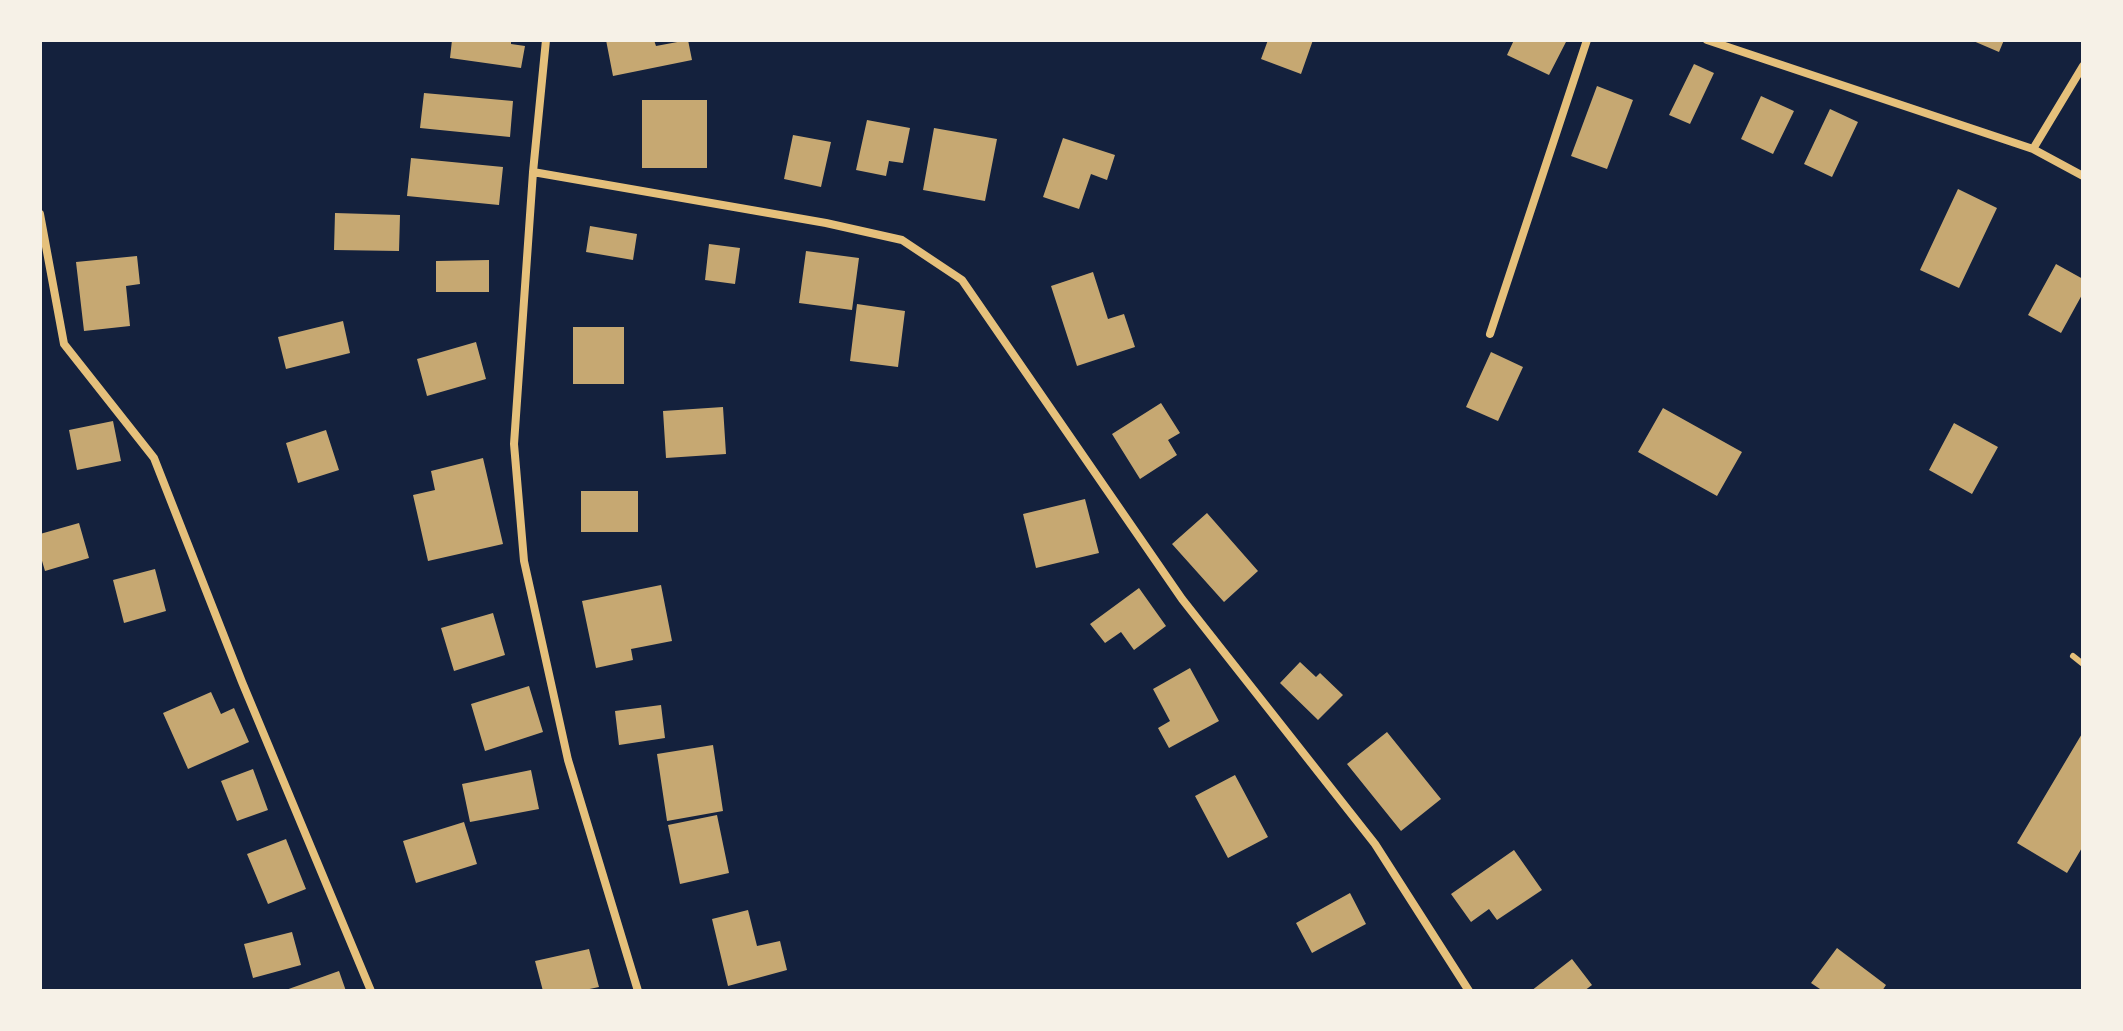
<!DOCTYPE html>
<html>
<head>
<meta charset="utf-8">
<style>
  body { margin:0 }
  #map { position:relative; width:2123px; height:1031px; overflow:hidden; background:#14213d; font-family:Lato,sans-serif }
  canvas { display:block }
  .frame { position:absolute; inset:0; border:42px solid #f6f1e7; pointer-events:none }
</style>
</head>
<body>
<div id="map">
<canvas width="2123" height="1031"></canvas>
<div class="frame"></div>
</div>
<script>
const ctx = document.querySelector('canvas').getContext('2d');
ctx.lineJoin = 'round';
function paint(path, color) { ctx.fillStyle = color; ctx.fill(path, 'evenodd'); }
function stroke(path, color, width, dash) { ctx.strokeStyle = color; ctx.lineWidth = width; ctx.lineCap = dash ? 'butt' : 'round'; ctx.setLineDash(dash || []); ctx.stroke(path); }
paint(new Path2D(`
  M452,40H511V44L525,46L521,68L450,58Z
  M606,40H654L656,46L688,40L692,60L613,76Z
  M1268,40H1313L1301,74L1261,59Z
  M1514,40H1567L1549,75L1507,55Z
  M1971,40H2004L1999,52Z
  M1694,64L1714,73L1690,124L1669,115Z
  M1597,86L1633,100L1607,169L1571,156Z
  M424,93L513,101L510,137L420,128Z
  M1761,96L1794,111L1773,154L1741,139Z
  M642,100H707V168H642Z
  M1830,109L1858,122L1832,177L1804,164Z
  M867,120L910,128L903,163L889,161L886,176L856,170Z
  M934,128L997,139L985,201L923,190Z
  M793,135L831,142L821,187L784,179Z
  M1063,138L1115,155L1107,180L1091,174L1079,209L1043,197Z
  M411,158L503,167L499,205L407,196Z
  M1958,189L1997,208L1959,288L1920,270Z
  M335,213L400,215L399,251L334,250Z
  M590,226L637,234L633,260L586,252Z
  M709,244L740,248L735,284L705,280Z
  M806,251L859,258L852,310L799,303Z
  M137,256L140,284L126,286L130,326L84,331L76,262Z
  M489,260V292H436V261Z
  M2056,264L2083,279V293L2061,333L2028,315Z
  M1093,272L1108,319L1124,314L1135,347L1077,366L1051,286Z
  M857,304L905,311L898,367L850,361Z
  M343,321L350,353L286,369L278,337Z
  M573,327H624V384H573Z
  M476,342L486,379L427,396L417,359Z
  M1491,352L1523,367L1498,421L1466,407Z
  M1161,403L1180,433L1168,440L1177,455L1140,479L1112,434Z
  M723,407L726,454L666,458L663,411Z
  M1663,408L1742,452L1717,496L1638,452Z
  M113,421L121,461L77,470L69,430Z
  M1954,423L1998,447L1972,494L1929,470Z
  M326,430L339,470L298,483L286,443Z
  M483,458L503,544L428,561L413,495L435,490L431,471Z
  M581,491H638V532H581Z
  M1085,499L1099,553L1036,568L1023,514Z
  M1207,513L1258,571L1224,602L1172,544Z
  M79,523L89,558L45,571L40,554V534Z
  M155,569L166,611L124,623L113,580Z
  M661,585L672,641L631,649L633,660L596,668L582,601Z
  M1139,588L1166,626L1134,650L1121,632L1105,643L1090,624Z
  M493,613L505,655L454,671L441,628Z
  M1300,662L1316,677L1320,673L1343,695L1318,720L1280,683Z
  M1190,668L1219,721L1169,748L1158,728L1170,721L1153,689Z
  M529,686L543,732L485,751L471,704Z
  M211,692L221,714L234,708L249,742L188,769L163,713Z
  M661,705L665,738L619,745L615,711Z
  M1387,732L1441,799L1401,831L1347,764Z
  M2083,732V846L2067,873L2017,843Z
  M713,745L723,811L667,821L657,754Z
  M253,769L268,810L237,821L221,781Z
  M531,770L539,809L470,822L462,784Z
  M1235,775L1268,837L1228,858L1195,796Z
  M717,815L729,873L680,884L668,825Z
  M464,822L477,864L416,883L403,841Z
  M286,839L306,889L268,904L247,854Z
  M1514,850L1542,890L1497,920L1489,909L1471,922L1451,894Z
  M1350,893L1366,924L1312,953L1296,923Z
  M748,910L757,946L780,941L787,970L728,986L712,919Z
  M292,932L301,965L253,978L244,944Z
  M1837,948L1886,985L1882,991H1823L1811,983Z
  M589,949L599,987L580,991H543L535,961Z
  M1572,959L1592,985L1584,991H1531Z
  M339,971L346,991H283Z`), '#c6a872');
stroke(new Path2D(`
  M2073,656L2083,664`), '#e5c07b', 6);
stroke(new Path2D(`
  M546,40L533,172L514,444L524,561L568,760L638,991
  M1707,40L2033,149L2083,176
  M2033,149L2083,66
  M533,172L826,223L902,240L962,280L1182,599L1375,844L1469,991
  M40,214L64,344L154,458L242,682L371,991
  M1490,334L1587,40`), '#e5c07b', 8);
</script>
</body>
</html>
